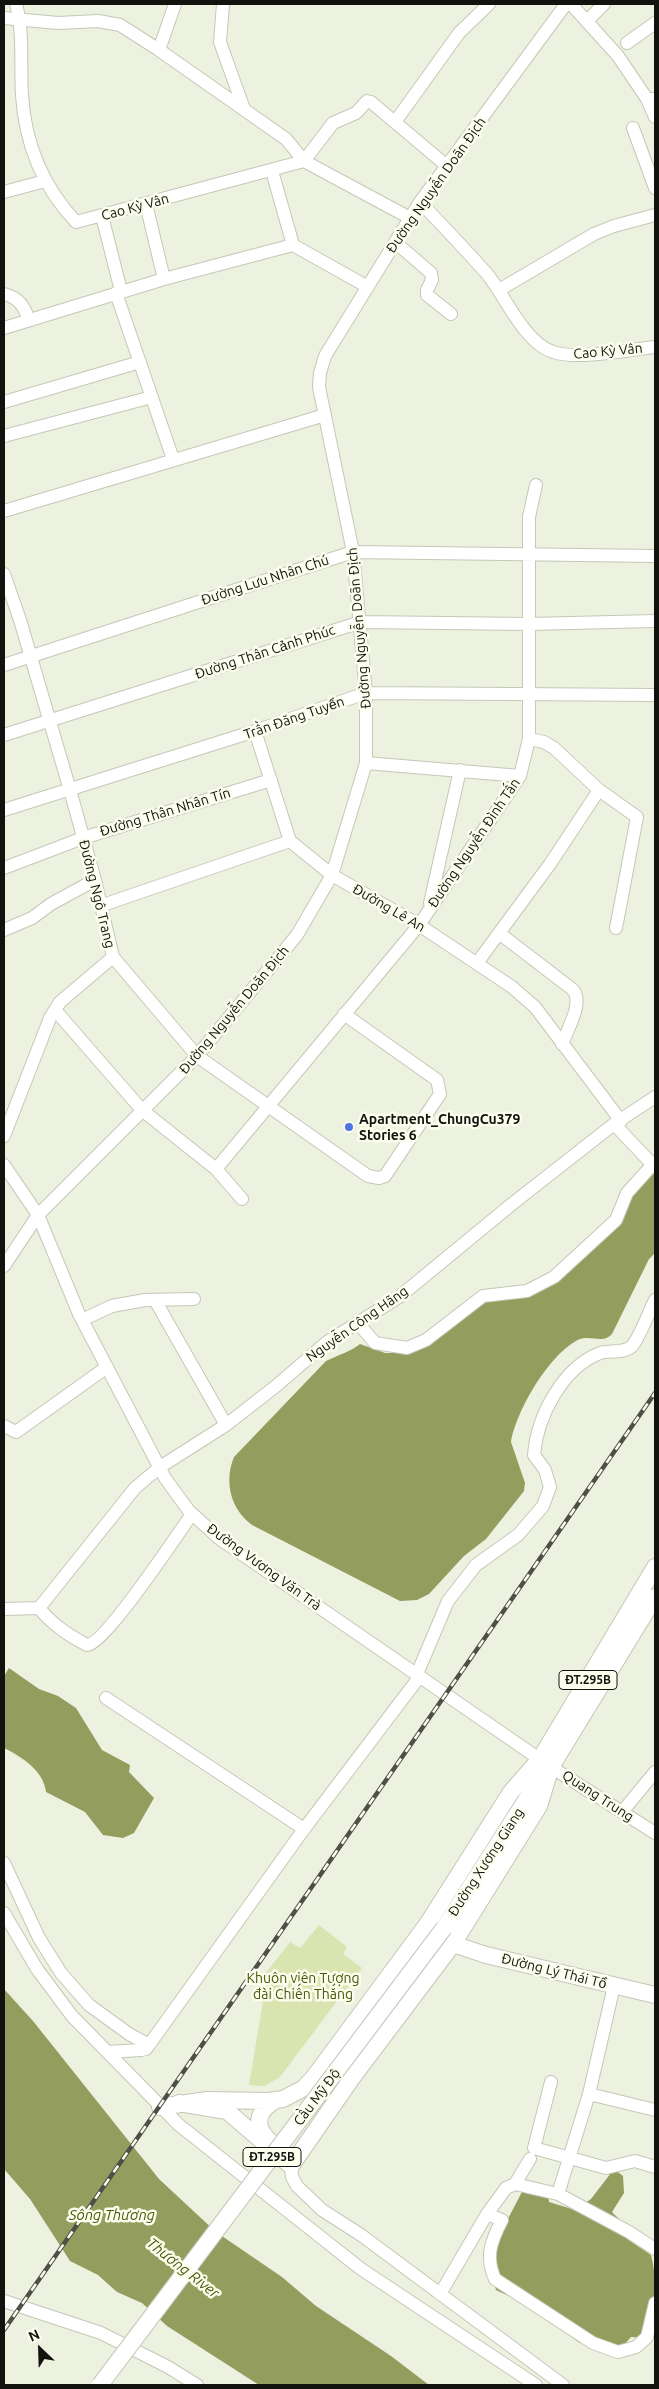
<!DOCTYPE html>
<html>
<head>
<meta charset="utf-8">
<style>
  body { margin:0 }
  #map { position:relative; width:659px; height:2389px; overflow:hidden; background:#edf1e0; font-family:Ubuntu,sans-serif }
  canvas { display:block }
  .frame { position:absolute; inset:0; border:5px solid #12130e; pointer-events:none }
  .north { position:absolute; left:15px; top:2324px; width:50px; height:50px; -webkit-text-stroke:4px #fbfeed; paint-order:stroke; rotate:336deg; font-size:14px; font-weight:700; line-height:20px; text-align:center; color:#12130e }
  .north::after { content:''; display:block; margin:auto; width:18px; height:22px; background:#12130e; clip-path:polygon(50% 0,100% 100%,50% 72%,0 100%) }
</style>
</head>
<body>
<div id="map">
<canvas width="659" height="2389"></canvas>
<div class="frame"></div>
<div class="north">N</div>
</div>
<script>
const ctx = document.querySelector('canvas').getContext('2d');
ctx.lineJoin = 'round';
function paint(path, color) { ctx.fillStyle = color; ctx.fill(path, 'evenodd'); }
function stroke(path, color, width, dash) { ctx.strokeStyle = color; ctx.lineWidth = width; ctx.lineCap = dash ? 'butt' : 'round'; ctx.setLineDash(dash || []); ctx.stroke(path); }
function label(font, color, halo, rows, align = 'center') {
  ctx.font = font + ' Ubuntu,sans-serif'; ctx.lineWidth = 5; ctx.setLineDash([]); ctx.textBaseline = 'middle'; ctx.strokeStyle = halo; ctx.fillStyle = color; for (const [text, x, y, turn = 0] of rows) {
    ctx.save(); ctx.translate(x, y); ctx.rotate((+turn || 0) * Math.PI / 180); ctx.textAlign = isNaN(turn) ? turn : align; if (halo) ctx.strokeText(text, 0, 0); ctx.fillText(text, 0, 0); ctx.restore();
  }
}
paint(new Path2D(`
  M319,1925L347,1947L343,1954L362,1968L280,2077L264,2086L249,2085L264,1995L254,1988L290,1942L300,1948Z`), '#dae4b0');
paint(new Path2D(`
  M655,1156V1253L649,1259L612,1334C603,1344 591,1335 580,1339C550,1352 516,1411 511,1442L525,1483L524,1491L486,1539L464,1556L429,1594L417,1600L400,1601L252,1525C230,1509 224,1481 234,1457L326,1361C338,1355 350,1352 360,1344L385,1353H394L417,1341L470,1301L528,1291L598,1234L612,1217L619,1196L625,1185Z
  M9,1668L39,1689L58,1696L76,1708L102,1750L130,1765L129,1772L154,1798L134,1833L123,1838L103,1835L85,1812L46,1792C44,1771 22,1757 4,1748V1676Z
  M4,1989L33,2021L159,2179L216,2232L282,2277L316,2306L391,2356L429,2385H259L167,2326L142,2303L117,2292L98,2275L70,2261L30,2199L4,2169Z
  M614,2169L623,2176L624,2193L612,2212L624,2224L622,2228L627,2239L651,2255C659,2285 653,2309 645,2338L631,2337L620,2349L610,2343H580L524,2303L496,2290L488,2257L524,2188L548,2193L549,2202L575,2210L591,2199Z`), '#929d5e');
const minor = new Path2D(`
  M16,4C24,34 20,64 22,95C25,143 43,187 76,222L304,161L410,218
  M223,4L220,42L244,109
  M571,4L618,56L647,99H655
  M4,18L58,23L98,21L120,25L159,50L286,139L304,161L333,123L356,113L367,101L371,102L447,166
  M587,21L604,4
  M627,43L655,23
  M159,50L175,4
  M647,99L655,117
  M395,122L459,33L489,4
  M633,128L655,188
  M272,171L293,245
  M4,192L45,181
  M420,202C443,226 466,250 488,275C506,298 525,343 553,352C576,360 629,350 655,347
  M146,204L164,279
  M102,216L121,291
  M395,242L431,273L432,280L427,290V295L451,314
  M499,290L594,234L614,226L655,215
  M116,293L173,459
  M4,294C19,298 24,306 29,320
  M4,328L164,279L293,245L368,287
  M4,402L140,362
  M4,436L152,397
  M4,511L325,415
  M4,574L20,620L70,790L95,880L113,957L197,1056L368,1176L379,1178L385,1176L440,1094L437,1080L344,1014
  M4,665L353,552L655,556
  M255,731L290,841
  M4,735L361,622L528,624L655,621
  M529,739L544,742L554,748L599,790L637,817L616,928
  M366,763L520,776
  M4,810L255,731L366,693L655,695
  M4,868L83,838L271,780
  M430,903L460,770
  M100,906L290,841L332,875L419,925L512,987L535,1007L621,1121
  M4,930L32,918L51,904L95,880
  M499,933L572,989C585,1001 567,1030 562,1044
  M477,963L550,864L599,790
  M55,1010L142,1110L216,1169L242,1199
  M614,1124L653,1165
  M4,1136L50,1018L60,1002L113,957
  M4,1165L38,1215L79,1314L165,1478L189,1511L220,1539L551,1767L655,1833
  M216,1169L419,925L520,776L529,739V517L536,485
  M4,1266L38,1215L197,1056L297,935L332,875L366,763V693L353,552L319,387L320,373L325,356L420,202L566,4
  M155,1300L226,1425
  M82,1320L112,1306L145,1300L194,1299
  M358,1323L375,1343L407,1348L426,1340L483,1296L527,1291L554,1277L616,1220L627,1193L655,1162
  M4,1426L16,1432L107,1367
  M39,1608C53,1625 68,1635 87,1645C105,1644 177,1535 192,1514
  M4,1609L39,1608L135,1488L160,1467L226,1425L276,1386L327,1342L399,1297L512,1204L614,1124L655,1097
  M417,1674L448,1601L476,1565L518,1535L543,1506L550,1487L545,1470L534,1455C537,1417 562,1368 600,1353C610,1350 626,1354 633,1345C642,1332 648,1314 655,1300
  M106,1698L304,1829
  M622,1812L655,1772
  M4,1863L39,1938L61,1973L89,2005L129,2034L149,2045L146,2049L141,2050L108,2052
  M4,1913L37,1969L72,2016L179,2125L361,2269L536,2385
  M149,2045L304,1829L420,1676
  M551,2082L534,2148L606,2168L635,2161L655,2167
  M589,2094L655,2110
  M291,2166L292,2177L297,2186L322,2210L361,2235L563,2385
  M515,2184L530,2159
  M558,2194L589,2094L614,1986
  M487,2214L502,2220C491,2241 485,2257 495,2279L593,2343L618,2352L636,2347L647,2337L655,2303
  M440,2294L487,2214L506,2188L515,2184L558,2194L629,2232L655,2249
  M4,2301L101,2333L168,2367L197,2385`);
const major = new Path2D(`
  M537,1770L540,1759L655,1567
  M444,1928L528,1797L551,1767L655,1597
  M453,1944L486,1955L655,1995
  M179,2103L227,2111L291,2166L352,2078L453,1944L539,1806L551,1767
  M160,2107L207,2100L268,2101L283,2099L304,2088L314,2077L428,1923L511,1792L540,1759
  M272,2143C253,2128 256,2111 276,2100`);
stroke(minor, '#c4c8b7', 14);
stroke(major, '#c4c8b7', 18);
stroke(minor, '#fff', 12);
stroke(major, '#fff', 16);
const rail = new Path2D(`
  M4,2330L655,1393`);
stroke(rail, '#4e4f47', 4.5);
stroke(rail, '#fbfeed', 2.5, [8]);
const majorBridge = new Path2D(`
  M100,2385L444,1928`);
stroke(majorBridge, '#c4c8b7', 18, []);
stroke(majorBridge, '#fff', 16);
for (const [x, y, r, color] of [
  [349,1127,5,"#4d75e8"]
]) { const dot = new Path2D(); dot.arc(x, y, r, 0, 2 * Math.PI); ctx.fillStyle = color; ctx.fill(dot); stroke(dot, '#fbfeed', 2); }
for (const [x, y, w] of [
  [588,1680,58],
  [272,2157,58]
]) { const box = new Path2D(); box.roundRect(x - w / 2, y - 9.5, w, 19, 4); ctx.fillStyle = '#fbfeed'; ctx.fill(box); stroke(box, '#12130e', 1); }
label('bold 12px', '#12130e', null, [
  ["ĐT.295B",588,1680],
  ["ĐT.295B",272,2157]
]);
label('14px', '#12130e', '#fbfeed', [
  ["Đường Nguyễn Doãn Địch",436,185,-55],
  ["Cao Kỳ Vân",135,207,-15],
  ["Cao Kỳ Vân",608,351,-5],
  ["Đường Lưu Nhân Chú",265,580,-18],
  ["Đường Nguyễn Doãn Địch",359,628,-95],
  ["Đường Thân Cảnh Phúc",265,652,-18],
  ["Trần Đăng Tuyển",294,718,-19],
  ["Đường Thân Nhân Tín",165,812,-17],
  ["Đường Nguyễn Đình Tấn",474,843,-56],
  ["Đường Ngô Trang",97,894,76],
  ["Đường Lê An",389,908,30],
  ["Đường Nguyễn Doãn Địch",234,1010,-50],
  ["Nguyễn Công Hãng",357,1324,-35],
  ["Đường Vương Văn Trà",264,1567,36],
  ["Quang Trung",598,1796,33],
  ["Đường Xương Giang",486,1862,-57],
  ["Đường Lý Thái Tổ",554,1971,14],
  ["Cầu Mỹ Độ",317,2097,-53]
]);
label('bold 14px', '#12130e', '#fbfeed', [
  ["Apartment_ChungCu379",359,1119],
  ["Stories 6",359,1135]
], 'left');
label('14px', '#4c5509', '#fbfeed', [
  ["Khuôn viên Tượng",303,1978],
  ["đài Chiến Thắng",303,1994]
]);
label('italic 15px', '#4f580e', '#fbfeed', [
  ["Sông Thương",112,2215],
  ["Thương River",183,2268,38]
]);
</script>
</body>
</html>
